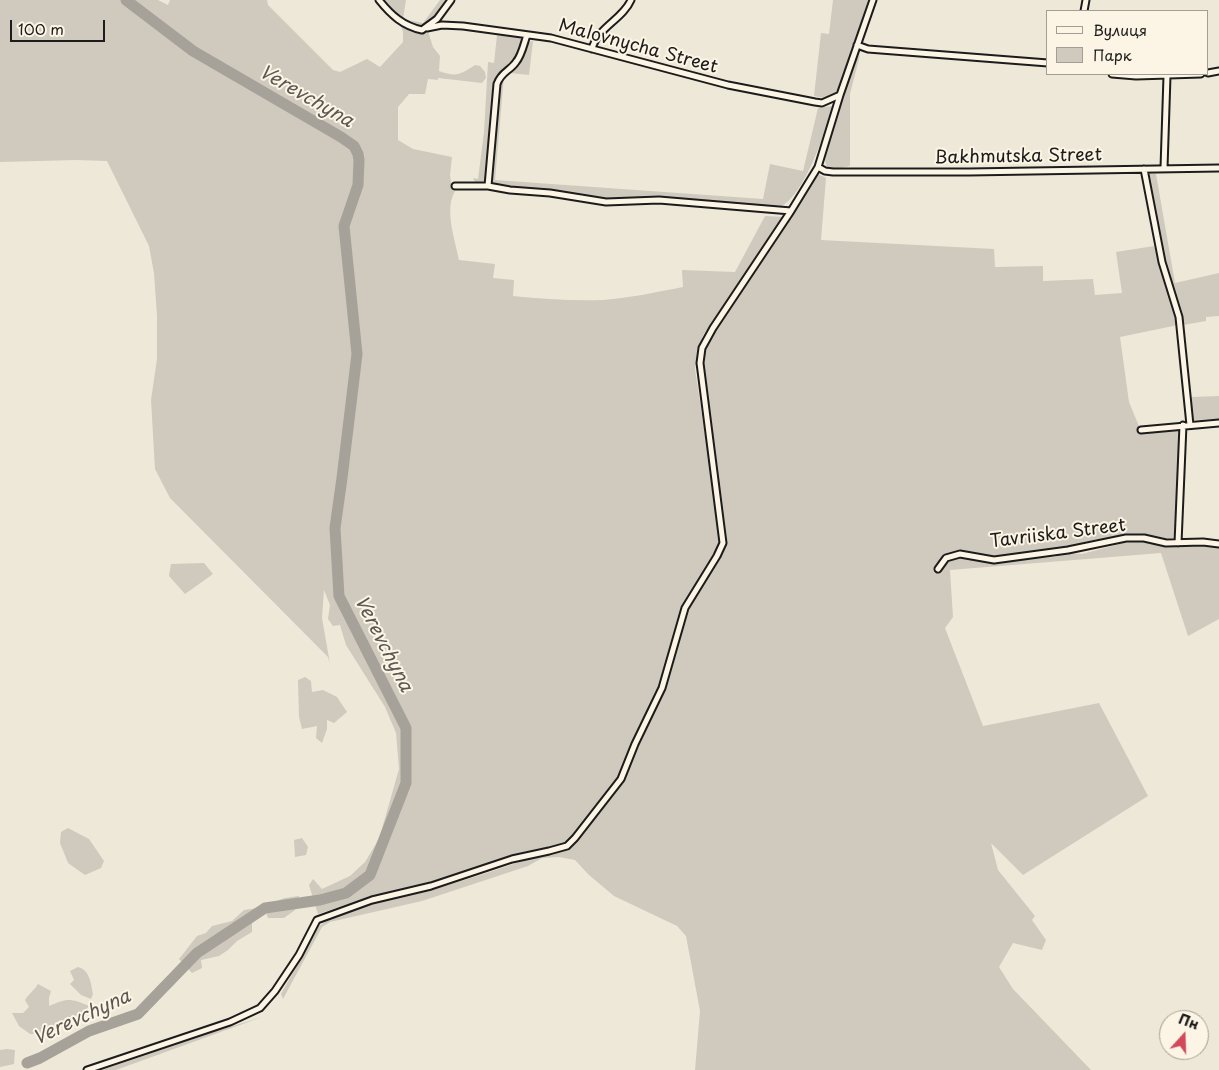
<!DOCTYPE html>
<html>
<head>
<meta charset="utf-8">
<style>
  body { margin:0 }
  #map { position:relative; width:1219px; height:1070px; overflow:hidden; background:#eee8d9; font-family:"Playpen Sans",sans-serif }
  canvas { display:block }
  .legend { position:absolute; left:1046px; top:10px; width:162px; height:65px; box-sizing:border-box; background:#fcf5e5; border:1px solid #a29e95; margin:0; padding:6px 9px; list-style:none; font-size:15px; color:#1c1c1c }
  .legend li { display:flex; align-items:center; gap:10px; height:25px }
  .legend b { width:25px; border:1px solid #a29e95 }
  .north { position:absolute; left:1159px; top:1010px; width:50px; height:50px; box-sizing:border-box; background:#fcf5e5; border:1px solid #a29e95; border-radius:50%; rotate:20deg; font-size:14px; font-weight:700; line-height:20px; text-align:center; color:#1c1c1c }
  .north::after { content:''; display:block; margin:auto; width:18px; height:22px; background:#d1495b; clip-path:polygon(50% 0,100% 100%,50% 72%,0 100%) }
  .scale { position:absolute; left:10px; top:20px; width:95px; height:22px; box-sizing:border-box; border:2px solid #1c1c1c; border-top:0; padding-left:6px; font-size:15px; line-height:18px; white-space:nowrap; color:#1c1c1c; -webkit-text-stroke:4px #fcf5e5; paint-order:stroke }
</style>
</head>
<body>
<div id="map">
<canvas width="1219" height="1070"></canvas>
<ul class="legend">
<li><b style="height:6px;background:#fcf5e5"></b>Вулиця</li>
<li><b style="height:14px;background:#cfcabd"></b>Парк</li>
</ul>
<div class="north">Пн</div>
<div class="scale">100 m</div>
</div>
<script>
const ctx = document.querySelector('canvas').getContext('2d');
ctx.lineJoin = 'round';
function paint(path, color) { ctx.fillStyle = color; ctx.fill(path, 'evenodd'); }
function stroke(path, color, width, dash) { ctx.strokeStyle = color; ctx.lineWidth = width; ctx.lineCap = dash ? 'butt' : 'round'; ctx.setLineDash(dash || []); ctx.stroke(path); }
function label(font, color, halo, rows, align = 'center') {
  ctx.font = font + ' "Playpen Sans",sans-serif'; ctx.lineWidth = 4; ctx.setLineDash([]); ctx.textBaseline = 'middle'; ctx.strokeStyle = halo; ctx.fillStyle = color; for (const [text, x, y, turn = 0] of rows) {
    ctx.save(); ctx.translate(x, y); ctx.rotate((+turn || 0) * Math.PI / 180); ctx.textAlign = isNaN(turn) ? turn : align; if (halo) ctx.strokeText(text, 0, 0); ctx.fillText(text, 0, 0); ctx.restore();
  }
}
paint(new Path2D(`
  M0,0H158L168,5L170,0H267L268,5L333,70L340,72L367,59L380,67L403,42V32L400,23L415,31H428L433,47L440,56L439,71C456,77 460,75 475,65L480,66L485,72L486,78L482,83L438,78V80L428,79L425,94H409L398,107V140L413,149L452,157L450,175L452,190L455,191C444,210 455,239 459,260L495,264L493,278L514,280L513,296C543,299 573,301 603,300C630,298 657,292 683,287L682,270L735,272L765,216L785,217L703,335L698,350L695,369L720,533V544L717,554L681,610L662,684L617,780L578,832L567,843L472,868L436,880L374,897L363,899L318,914L309,885L313,879L322,889L350,876L365,862L379,839L399,769L396,733L385,707L346,645L340,625L333,626L328,619L330,605L324,590L322,618L330,664L328,657L170,498L155,469L151,400L157,359V316L154,273L149,246L107,161L76,160L0,162Z
  M381,0H406L403,19L423,23L440,0H448C442,9 435,22 424,26C411,32 389,8 381,0Z
  M833,0H870L839,88L835,93L824,98L814,96L821,33L829,34Z
  M497,35L522,38C520,46 519,55 514,61C507,70 500,69 495,80L486,178L483,182L476,184L473,178L478,179L484,132L488,62L494,63Z
  M533,41L529,75L510,73L518,67L528,42Z
  M860,55L850,94V166C832,170 822,173 826,150C832,129 847,68 860,55Z
  M504,76L495,180L763,199L770,164L803,171L818,108L833,106C824,133 806,194 779,208L664,198L607,199L498,186L493,184L491,179L500,82Z
  M816,173L826,178L821,240L994,249L995,267L1043,266V281L1093,279L1095,295L1122,293L1116,252L1154,246C1162,272 1173,298 1178,325L1120,337L1129,402L1141,431L1181,427L1176,541H1166L1144,536L994,558L962,553L945,557L938,569L940,570L947,559L960,556L996,561L1055,557L1066,553L1082,554L1131,541L1151,542L1167,546L1219,547V619L1188,636L1161,553L950,570L953,617L945,628L983,726L1099,703L1148,796L1023,875L991,843L998,870L1035,916L1032,920L1046,940L1042,950L1013,943L999,967L1013,989L1091,1070H695L700,1011L686,936L677,926L614,896L589,875L575,860L559,857L542,858L528,866L422,901L330,922L322,927L283,999L281,994L319,926C350,903 399,899 435,889C480,876 523,860 568,847L577,841L622,784L665,687L693,597L711,572L724,543L702,365L705,347L715,329Z
  M1148,174H1156L1175,283L1219,273V316L1206,317V321L1183,325L1179,307L1168,274Z
  M1219,396V419L1193,420L1191,397Z
  M204,563L213,574L185,594L169,576L171,564Z
  M305,677L311,681L312,692L323,690L337,697L347,712L334,723L327,720V729L322,743L316,738L317,726L302,729L299,717L298,680Z
  M68,828L89,839L104,861L101,868L85,875L68,863L60,843L61,832Z
  M302,838L308,847L306,855L295,857L294,840Z
  M299,896L295,910L284,918H268L266,913C274,898 284,898 299,896Z
  M258,908L260,913L252,921V932L237,941L228,950L219,956L201,960L202,968L192,973L179,959L197,936L206,933L212,926L232,921L244,910Z
  M78,967C90,970 91,984 93,994L91,999L81,995L70,984L74,980L70,971Z
  M38,984L51,991L49,998V1006C68,998 70,998 89,1006L84,1013L71,1018L55,1032L46,1034H30L19,1026L12,1013H23L29,1007L25,1000C29,993 35,990 38,984Z
  M262,1017L116,1070H102L210,1033Z
  M7,1049L15,1050L14,1064L0,1067V1050Z`), '#cfcabd');
stroke(new Path2D(`
  M27,1063L40,1058L89,1031L138,1014L197,953L265,908L320,900L346,893L370,875L406,783V728L339,596L335,528L342,478L357,354L344,226L358,185L359,160L358,154L354,146L341,137L193,51L126,0`), '#a7a299', 11);
const minor = new Path2D(`
  M379,0C391,15 403,26 422,30L437,19L451,0
  M1084,11L1086,0
  M427,28L442,25L463,26L551,38L728,85L815,102L822,103L840,95
  M857,45L868,49L1048,63
  M592,49C597,28 623,19 631,0
  M1208,73L1219,71
  M1112,74L1136,76L1201,74
  M818,167L825,171L833,172H969L1219,168
  M1164,168L1167,76
  M1144,169L1162,262L1179,317L1190,425
  M455,186H488L510,190L550,193L606,202L659,200L791,211
  M488,186L497,84C501,72 510,71 516,62C522,55 524,43 527,35
  M1141,430L1219,423
  M1178,543L1183,425
  M938,569L946,558L960,554L994,560L1068,550L1126,538H1144L1166,543L1203,542L1219,544
  M87,1070L230,1022L260,1008L275,991L299,955L317,920L372,900L431,886L512,859L549,851L567,846L575,838L621,779L635,744L662,688L685,608L717,556L723,543L700,363L702,348L713,328L791,211L818,167L840,95L873,0`);
stroke(minor, '#1c1c1c', 9);
stroke(minor, '#fcf5e5', 5);
label('18px', '#1c1c1c', '#fcf5e5', [
  ["Malovnycha Street",638,47,15],
  ["Bakhmutska Street",1018,157,-1],
  ["Tavriiska Street",1058,534,-7]
]);
label('italic 19px', '#5b5854', '#fcf5e5', [
  ["Verevchyna",306,97,30],
  ["Verevchyna",383,644,63],
  ["Verevchyna",82,1018,-25]
]);
</script>
</body>
</html>
